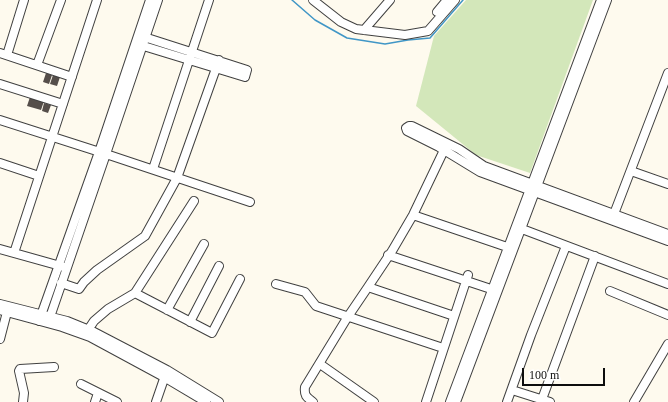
<!DOCTYPE html>
<html>
<head>
<meta charset="utf-8">
<style>
  body { margin:0 }
  #map { position:relative; width:668px; height:402px; overflow:hidden; background:#fefaee; font-family:Georgia,serif }
  canvas { display:block }
  .scale { position:absolute; left:522px; top:368px; width:83px; height:18px; box-sizing:border-box; border:2px solid #0d0d0d; border-top:0; padding-left:5px; font-size:12px; line-height:14px; white-space:nowrap; color:#0d0d0d; -webkit-text-stroke:3px #fff; paint-order:stroke }
</style>
</head>
<body>
<div id="map">
<canvas width="668" height="402"></canvas>
<div class="scale">100 m</div>
</div>
<script>
const ctx = document.querySelector('canvas').getContext('2d');
ctx.lineJoin = 'round';
function paint(path, color) { ctx.fillStyle = color; ctx.fill(path, 'evenodd'); }
function stroke(path, color, width, dash) { ctx.strokeStyle = color; ctx.lineWidth = width; ctx.lineCap = dash ? 'butt' : 'round'; ctx.setLineDash(dash || []); ctx.stroke(path); }
paint(new Path2D(`
  M466,0H593L530,173L476,155L416,106L434,36Z`), '#d3e7ba');
stroke(new Path2D(`
  M292,0L315,20L347,38L385,44L408,40L430,38L463,0`), '#4096c6', 1.5);
paint(new Path2D(`
  M46,73L52,75L49,84L43,82Z
  M53,75L60,77L57,86L50,84Z
  M30,97L44,101L41,110L27,106Z
  M44,103L51,105L48,113L42,111Z`), '#554e4a');
const minor = new Path2D(`
  M313,0L341,22L356,29L405,35L428,31L455,0
  M437,12L447,0
  M364,30L390,0
  M137,44L245,77L247,70L141,36
  M0,53L72,77
  M7,55L24,0
  M37,65L61,0
  M0,84L63,104
  M0,120L106,154L250,202
  M0,163L39,176
  M153,169L209,0
  M631,171L668,184
  M614,214L668,73
  M413,215L513,249
  M522,229L668,284
  M668,234L484,166L459,149L412,126H409L406,128L407,131L439,147L480,172L668,241
  M0,249L64,267
  M14,253L97,0
  M388,255L497,291
  M61,283L79,289L84,282L97,270L145,236L177,178L219,60
  M276,284L305,292L316,306L443,348
  M368,287L392,251L413,215L446,146
  M610,291L668,315
  M135,293L212,333L240,279
  M0,304L67,321L94,332L167,370L219,402
  M0,310L62,327L90,337L164,377L206,402
  M167,310L204,244
  M39,321L99,152L150,0
  M190,322L219,266
  M48,323L106,154L158,0
  M88,330L94,321L108,309L135,293L194,201
  M0,339L7,312
  M320,364L374,402
  M81,384L117,402
  M512,390L550,402
  M23,402L24,393L19,371L20,369L54,367
  M95,402L98,393
  M156,402L166,373
  M313,402C306,397 304,395 305,387L347,318L368,287L454,316
  M426,402L468,275
  M450,402L601,0
  M456,402L607,0
  M507,402L531,335L566,246
  M541,402L595,256
  M634,402L668,344`);
stroke(minor, '#404040', 10);
stroke(minor, '#fff', 8);
</script>
</body>
</html>
